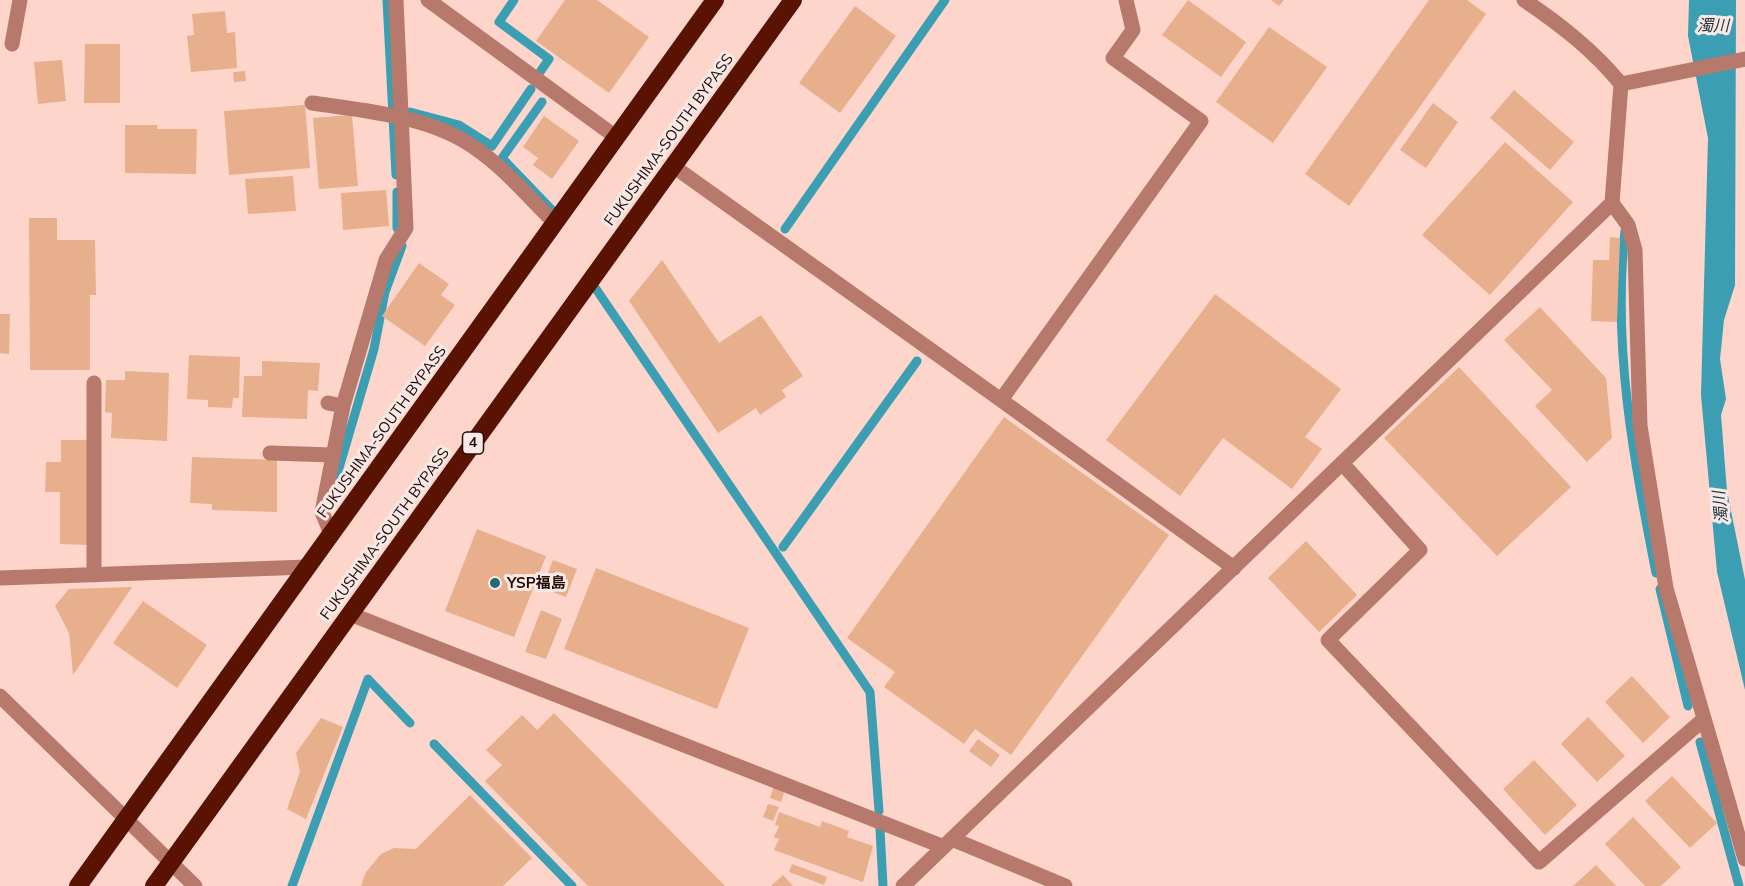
<!DOCTYPE html>
<html>
<head>
<meta charset="utf-8">
<style>
  body { margin:0 }
  canvas { display:block; background:#fed5cb }
</style>
</head>
<body>
<canvas width="1745" height="886"></canvas>
<script>
const ctx = document.querySelector('canvas').getContext('2d');
ctx.lineJoin = 'round';
function paint(path, color) { ctx.fillStyle = color; ctx.fill(path, 'evenodd'); }
function stroke(path, color, width, dash) { ctx.strokeStyle = color; ctx.lineWidth = width; ctx.lineCap = dash ? 'butt' : 'round'; ctx.setLineDash(dash || []); ctx.stroke(path); }
function label(font, color, halo, rows, align = 'center') {
  ctx.font = font + ' Mulish,"Noto Sans JP",sans-serif'; ctx.lineWidth = 6; ctx.setLineDash([]); ctx.textBaseline = 'middle'; ctx.strokeStyle = halo; ctx.fillStyle = color; for (const [text, x, y, turn = 0] of rows) {
    ctx.save(); ctx.translate(x, y); ctx.rotate((+turn || 0) * Math.PI / 180); ctx.textAlign = isNaN(turn) ? turn : align; if (halo) ctx.strokeText(text, 0, 0); ctx.fillText(text, 0, 0); ctx.restore();
  }
}
paint(new Path2D(`
  M1689,0H1736L1735,285L1724,320L1720,359L1726,399L1721,415L1727,491L1745,580V690L1717,572L1701,395L1708,138L1688,36Z`), '#3b9eb2');
stroke(new Path2D(`
  M387,0L396,175
  M514,0L499,22L549,59L540,72
  M542,102L502,158L555,213
  M410,112L459,125L492,146L531,89
  M397,228V192
  M785,229L945,0
  M1625,231C1612,347 1634,460 1656,573
  M594,286L870,692L879,811
  M334,485L374,349L385,292L402,246
  M783,547L917,361
  M1660,589L1688,706
  M1700,742L1739,886
  M434,744L572,886
  M880,829L883,886
  M292,886L368,679L410,723`), '#3b9eb2', 9);
paint(new Path2D(`
  M565,0H597L649,37L609,93L536,41Z
  M1188,0L1246,42L1221,77L1162,35Z
  M1271,0H1284L1279,6Z
  M1429,0H1467L1486,14L1349,206L1305,174Z
  M855,6L896,36L840,113L799,83Z
  M225,11L227,33L235,32L237,68L191,72L187,36L194,35L192,14Z
  M1269,27L1327,67L1273,143L1216,102Z
  M85,44H120V103H84Z
  M62,60L66,101L38,104L34,62Z
  M245,71L246,81L234,82L233,72Z
  M1514,90L1574,142L1550,170L1490,118Z
  M1433,103L1458,122L1426,168L1400,150Z
  M305,105L310,168L229,175L224,111Z
  M352,115L358,186L319,189L313,118Z
  M544,116L579,141L552,179L533,165L538,158L523,147Z
  M125,125H157V129H197L196,174L125,173Z
  M1505,142L1573,202L1490,295L1422,235Z
  M293,176L296,211L248,214L245,179Z
  M386,190L389,226L343,230L341,193Z
  M29,218H57V240H95L96,295H90V370H30Z
  M1610,237L1620,238L1617,322L1591,321L1593,260H1609Z
  M662,260L719,343L761,315L803,376L782,390L786,397L760,415L756,408L718,433L629,301Z
  M419,263L449,284L441,295L455,305L425,346L382,316Z
  M1215,294L1341,389L1305,437L1322,449L1292,489L1223,438L1180,496L1106,440Z
  M1540,307L1606,378L1612,438L1587,462L1535,406L1552,390L1504,340Z
  M0,314H10L9,354L0,353Z
  M189,355L240,357L239,398H233L232,408L208,407V400L187,399Z
  M262,361L320,363L318,391L308,390L307,419L242,417L244,376H262Z
  M1459,367L1571,487L1497,556L1384,438Z
  M125,371L169,373L167,441L111,438L112,413L105,412L106,380H125Z
  M1004,417L1169,535L1011,755L975,729L964,744L884,687L895,672L847,638Z
  M61,440H91L90,545L60,544V492H45L46,462H61Z
  M192,457L277,460V512L212,510V504L190,503Z
  M477,529L546,556L514,637L445,611Z
  M1306,541L1357,595L1319,632L1268,578Z
  M553,560L577,569L566,597L542,588Z
  M596,568L749,628L717,709L564,649Z
  M132,587L73,675L69,633L55,606L69,589Z
  M143,601L207,645L177,688L113,643Z
  M541,610L562,619L546,659L525,652Z
  M1632,676L1670,717L1643,743L1605,702Z
  M554,713L725,886H588L485,781L502,765L486,750L522,715L537,730Z
  M1588,717L1625,756L1597,782L1561,744Z
  M321,718L343,727L306,819L287,809L300,772L296,753Z
  M978,739L1000,755L991,767L969,751Z
  M1534,760L1577,805L1545,835L1503,789Z
  M1672,776L1717,823L1690,848L1645,801Z
  M775,783L786,787L781,802L770,798Z
  M470,795L532,858L503,886H361L366,872L381,854L394,848L416,849Z
  M768,804L779,807L773,821L763,817Z
  M779,812L820,827L822,821L849,831L847,837L873,846L863,882L774,850L779,839L774,837L779,826L775,825Z
  M1633,817L1681,867L1661,886H1645L1605,844Z
  M792,864L827,877L824,885L789,872Z
  M1596,865L1616,886H1573Z
  M783,875L793,886H771Z`), '#e7af8b');
stroke(new Path2D(`
  M428,0L616,137
  M1126,0L1133,30L1113,58L1201,121L1001,400L1234,568
  M1524,0C1561,25 1593,50 1621,84
  M12,44L20,0
  M312,103C366,111 430,116 475,148C506,169 528,197 555,223
  M673,166L1001,400
  M1612,203L1628,225L1635,250L1640,426L1666,588L1745,859
  M328,403L343,406
  M270,453L333,455
  M1342,463L1420,550L1328,640L1539,862L1704,719
  M331,534L322,512L343,406L386,260L406,228L396,0
  M94,575V383
  M0,578L307,567
  M350,614L944,847
  M0,696L195,886
  M952,839L1065,886
  M903,886L1612,203L1621,84L1745,59`), '#b7796b', 15);
stroke(new Path2D(`
  M78,886L715,0
  M154,886L793,0`), '#5a1203', 18);
for (const [x, y, r, color] of [
  [495,583,6,"#236a78"]
]) { const dot = new Path2D(); dot.arc(x, y, r, 0, 2 * Math.PI); ctx.fillStyle = color; ctx.fill(dot); stroke(dot, '#f8e9e6', 2); }
for (const [x, y, w] of [
  [473,443,21]
]) { const box = new Path2D(); box.roundRect(x - w / 2, y - 11, w, 22, 4.5); ctx.fillStyle = '#f8e9e6'; ctx.fill(box); stroke(box, '#230c07', 1.5); }
label('bold 14px', '#230c07', null, [
  ["4",473,443]
]);
label('15px', '#230c07', '#f8e9e6', [
  ["FUKUSHIMA-SOUTH BYPASS",669,140,-54],
  ["FUKUSHIMA-SOUTH BYPASS",382,432,-54],
  ["FUKUSHIMA-SOUTH BYPASS",385,534,-54]
]);
label('bold 15px', '#230c07', '#f8e9e6', [
  ["YSP福島",507,583]
], 'left');
label('italic 16px', '#1e3439', '#f8e9e6', [
  ["濁川",1713,26],
  ["濁川",1721,507,-96]
]);
</script>
</body>
</html>
